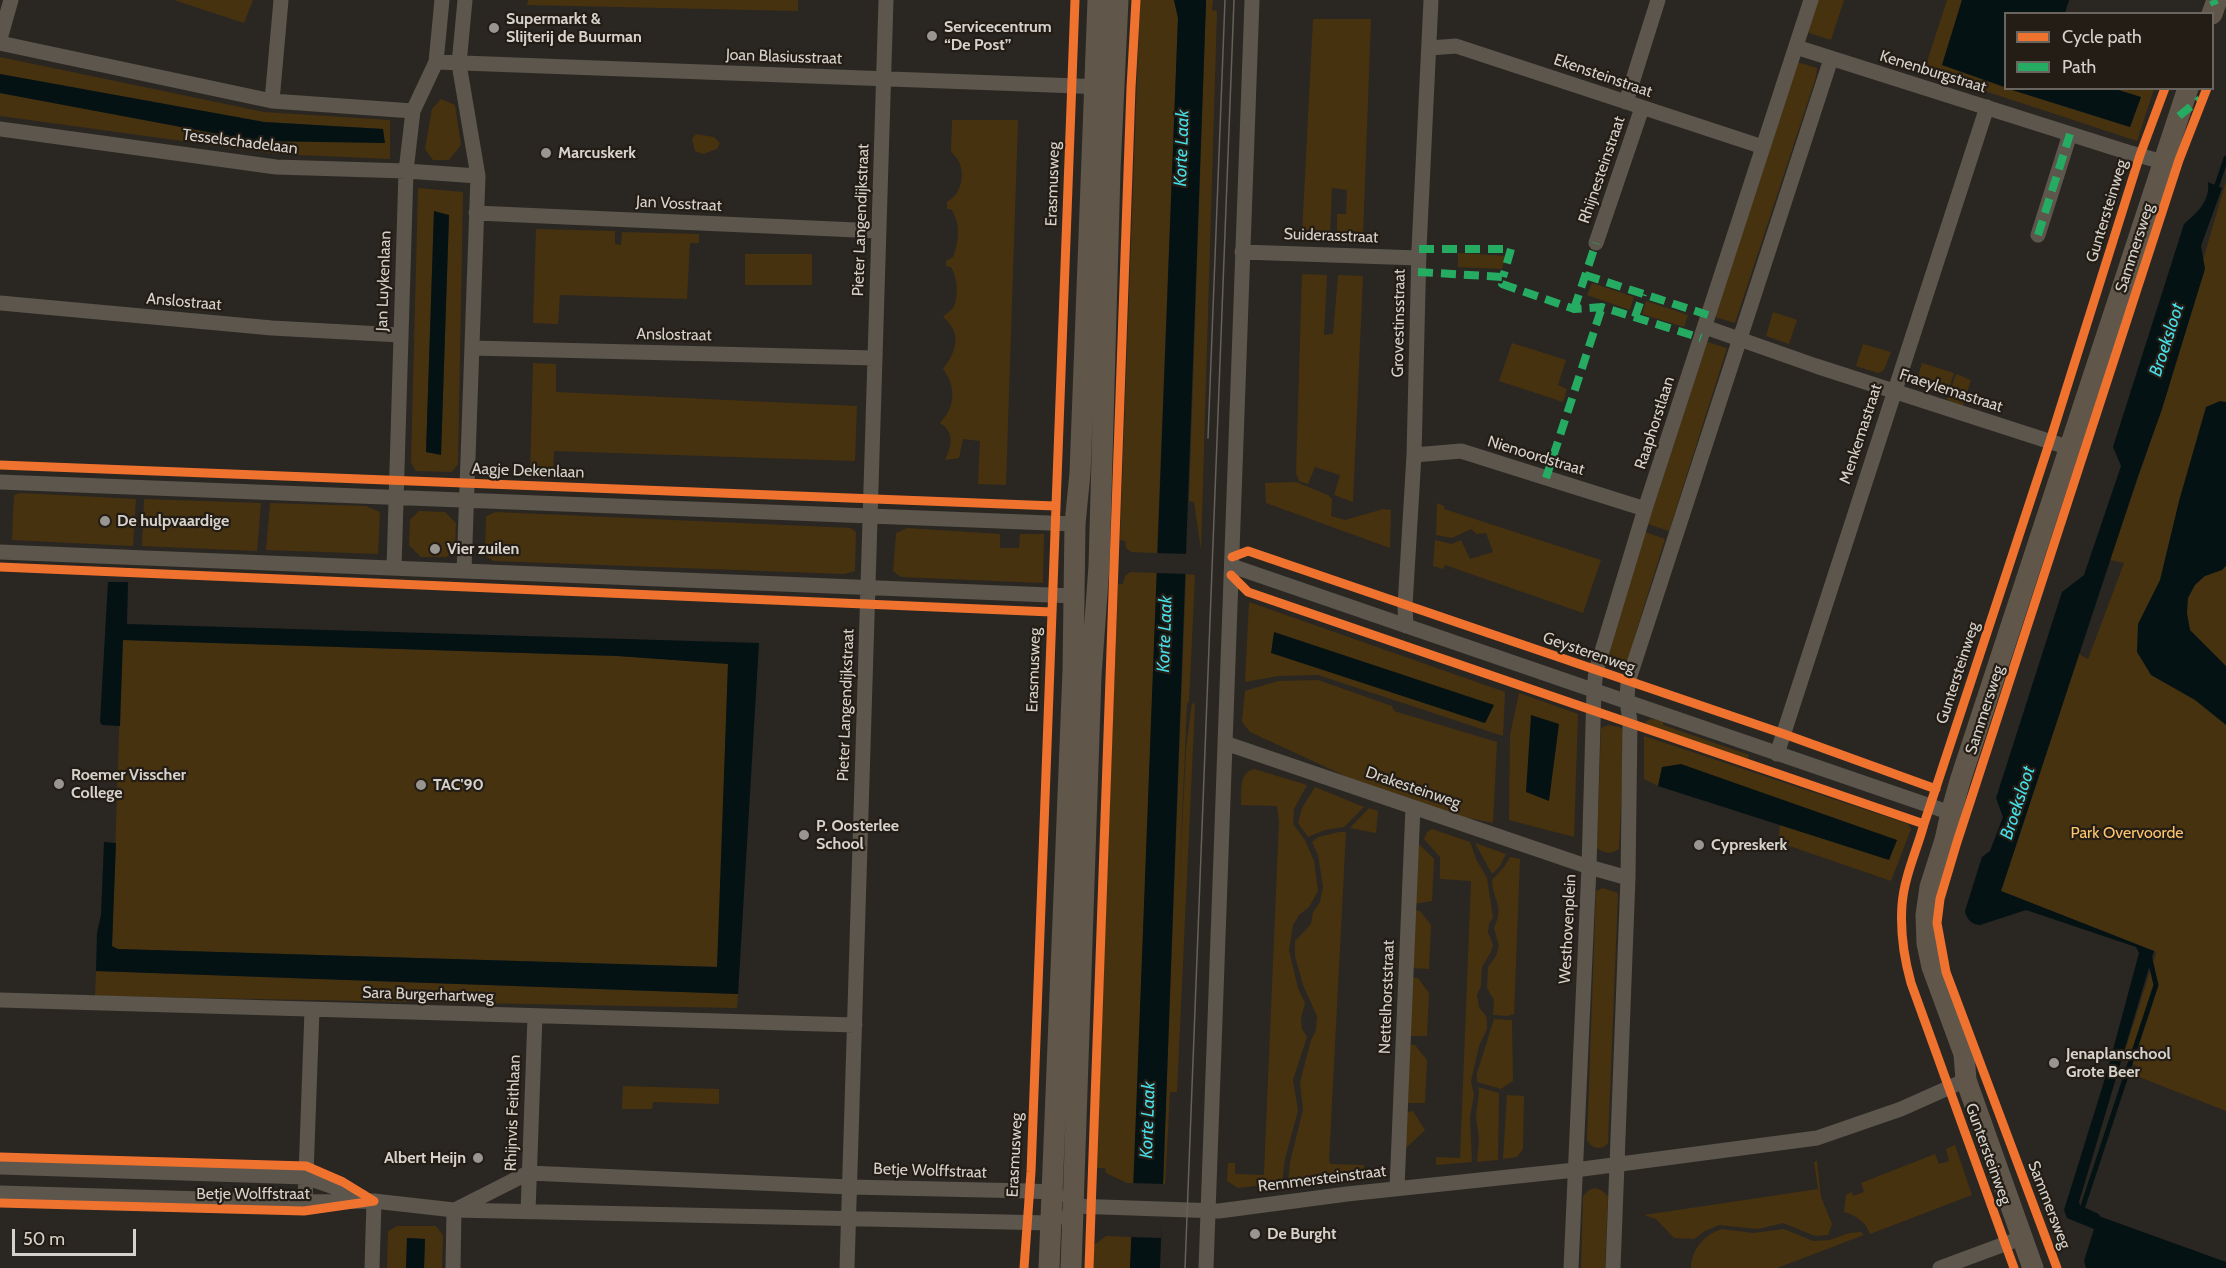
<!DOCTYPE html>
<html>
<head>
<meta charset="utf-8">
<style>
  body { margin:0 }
  #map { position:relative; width:2226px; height:1268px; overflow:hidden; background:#2a2622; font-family:Cabin,sans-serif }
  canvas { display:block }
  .legend { position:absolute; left:2004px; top:12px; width:210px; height:78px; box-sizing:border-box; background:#231d15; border:2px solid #6a655e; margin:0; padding:8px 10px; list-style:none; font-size:18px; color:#d5d1cb }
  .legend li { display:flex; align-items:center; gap:12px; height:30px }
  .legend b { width:30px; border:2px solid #6a655e }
  .scale { position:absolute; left:12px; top:1229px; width:124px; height:27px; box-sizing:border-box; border:3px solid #d5d1cb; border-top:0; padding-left:8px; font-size:18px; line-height:21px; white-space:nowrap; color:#d5d1cb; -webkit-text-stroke:4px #231d15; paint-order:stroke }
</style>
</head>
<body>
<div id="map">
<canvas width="2226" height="1268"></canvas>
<ul class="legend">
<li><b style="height:8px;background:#ef722f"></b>Cycle path</li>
<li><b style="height:8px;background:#26ab63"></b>Path</li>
</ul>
<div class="scale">50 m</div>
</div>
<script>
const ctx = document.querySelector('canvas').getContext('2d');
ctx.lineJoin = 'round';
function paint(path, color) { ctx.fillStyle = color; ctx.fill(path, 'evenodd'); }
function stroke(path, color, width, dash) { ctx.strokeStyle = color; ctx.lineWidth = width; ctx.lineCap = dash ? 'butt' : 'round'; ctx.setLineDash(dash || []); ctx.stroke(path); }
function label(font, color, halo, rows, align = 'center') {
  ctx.font = font + ' Cabin,sans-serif'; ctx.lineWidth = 4.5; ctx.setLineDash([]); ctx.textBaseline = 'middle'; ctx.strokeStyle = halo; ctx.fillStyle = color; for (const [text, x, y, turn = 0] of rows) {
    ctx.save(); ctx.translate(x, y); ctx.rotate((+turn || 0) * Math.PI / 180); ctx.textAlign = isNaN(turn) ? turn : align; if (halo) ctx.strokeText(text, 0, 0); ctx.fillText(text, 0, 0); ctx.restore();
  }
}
paint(new Path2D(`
  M174,0H253L244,23Z
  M528,0H798V11L527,5Z
  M1140,0H1174L1178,18L1157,553L1131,552L1126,548L1125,541L1120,540Z
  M1206,0H1213L1212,10L1217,11L1201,550L1194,502L1189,501Z
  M1817,0H1844L1831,40L1809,33L1808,26Z
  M1947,0H1962L1942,65L2006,88L2130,127L2141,97L2115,89H2154L2137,141L1924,71Z
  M1313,19H1371L1363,236L1337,235V214H1346L1347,190L1332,188L1330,235L1302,234Z
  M0,57L264,112L390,120V159L277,154L0,116V93L256,141L383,129L264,122L0,74Z
  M1797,62L1817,68L1816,77L1735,323L1715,317Z
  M441,99L455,105L461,145L449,160H433L425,149L432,109Z
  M952,120H1018L1006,485L978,484L980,441L963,439L959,458L945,460C952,445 955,433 940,423C955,407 957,388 943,369C957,351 962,333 943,317C946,314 952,310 954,306C959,295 957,277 951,267L946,266V261L953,257C959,241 961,224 951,209H947V202C965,192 967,164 951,152Z
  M696,134L714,137L720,143L717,149L703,154L695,151L692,139Z
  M2226,181V1111L2134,1075L2137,1066L2122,1060L2156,953L2154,951L2001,891L2079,654L2088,659L2124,563L2110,560L2168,390L2173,363Z
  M418,188L463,192L458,464L452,472L416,471L411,463ZM434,212L449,215L441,454L426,452Z
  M536,229L615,231V244L621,245L622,232L699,234V243H690L687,299L560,295L558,324L533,323Z
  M1458,253L1506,256L1502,269L1458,267Z
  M745,254H812V285H745Z
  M1302,274L1327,275L1324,335L1333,334L1338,275L1363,276L1353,502L1334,495L1340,475L1315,467L1308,484L1299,481L1296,473Z
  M1592,283L1634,297L1630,310L1587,295Z
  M1646,301L1688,315L1684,327L1642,314Z
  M1773,312L1797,320L1789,344L1766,336Z
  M1707,342L1727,348L1669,531L1648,524Z
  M1512,343L1566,360L1558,385L1567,389L1563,402L1499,381Z
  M1863,344L1891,352L1884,370L1878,373L1856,366Z
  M533,363L556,364V392L857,406L855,461L554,451L553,477L530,475Z
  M1922,363L1954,373L1947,396L1922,388L1917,381Z
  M1956,374L1971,380L1963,406L1947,400Z
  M1296,482L1328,495L1332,499L1331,516L1345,520L1383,509L1391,510L1390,548L1266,503L1265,483Z
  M21,493L136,499L133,546L12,540L14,495Z
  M144,499L261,503L257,551L142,546Z
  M270,503L366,506L380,512L378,554L266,550Z
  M1437,503L1444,506V509L1601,560L1583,613L1445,565L1443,569L1433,566L1435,540L1452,544L1461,540L1470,559L1493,552L1486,533L1477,534L1471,529L1452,538L1436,535Z
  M419,511L445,512L456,523L455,548L447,557H421L409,545L410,520Z
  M496,512L851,528L856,532L855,571L844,574L494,561L485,556L486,516Z
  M907,528L1000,534V548H1019L1020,534H1044L1043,583L901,577L893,571L896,533Z
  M1645,532L1665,539L1636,632L1628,663L1629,672L1607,664L1617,615Z
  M1130,572L1157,573L1134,1183H1127L1106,1173L1105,1168H1096L1118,584H1123L1125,576Z
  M1186,574L1195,575L1189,701L1187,704L1178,912L1186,749L1192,703L1195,704L1177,1092H1170L1165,1188V1184H1163Z
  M1249,602L1505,692L1503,736L1318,675L1278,676L1245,682ZM1323,669L1494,705L1485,723Z
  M122,640L617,656L728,663L718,967L118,949L112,947Z
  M1318,680L1392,706L1394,711L1497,742L1493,823L1410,806L1250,732L1242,722L1245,691L1278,681Z
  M1519,693L1578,714L1574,837L1509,820L1510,735Z
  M1650,719L1664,720L1663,725L1749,755L1748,759L1647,725L1645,722Z
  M1608,725L1619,727L1624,730L1619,849C1612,854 1605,854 1597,848L1601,728Z
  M1644,736L1908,824L1911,829L1891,881L1778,842L1780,825L1888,859L1897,840L1662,767L1658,786L1644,779Z
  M1254,769L1307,785L1294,809L1293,824L1305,840L1314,861L1318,891L1309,907L1299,915L1293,925L1289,950L1298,988L1305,1003L1301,1018L1302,1029L1307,1037L1293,1080L1298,1111L1285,1159L1282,1183L1238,1188L1227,1181L1228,1163H1235V1174L1264,1175V1173L1279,821L1277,806L1241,805C1242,792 1238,773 1254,769Z
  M1315,787L1364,807L1344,827L1325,830L1308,837L1298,823L1302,808Z
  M1369,808L1378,811L1376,833L1350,828Z
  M1432,829L1470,842L1476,859L1487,878L1493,917L1489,924L1488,932L1493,945L1491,952L1482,967L1481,986L1477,995L1479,1007L1486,1016L1487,1021V1029L1479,1046L1471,1081L1474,1095L1470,1117L1472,1162L1436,1165V1157L1460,1158L1471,881L1440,879V857L1424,839L1427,832Z
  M1339,832H1346L1329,1161L1331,1164L1364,1165V1173L1288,1182L1290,1162L1303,1110L1300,1082L1311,1040L1316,1030L1317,1016L1303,985L1295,956V941L1311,924L1313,912L1320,902L1323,887L1318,855L1312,842L1318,837Z
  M1418,843L1434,859L1432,901L1414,904Z
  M1475,843L1506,854L1500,866L1492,874Z
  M1510,857L1520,859L1514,1014L1507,1016L1493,1015L1494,1000L1487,988L1488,967L1496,956L1499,946L1494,928C1505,904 1493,903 1492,880L1504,867Z
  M1603,888L1618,893L1608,1143L1604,1147C1596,1149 1592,1148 1587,1140L1596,891Z
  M1414,910L1420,911L1431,925L1429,969L1412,968Z
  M96,971L738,994L737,1008L95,996Z
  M1412,977L1418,978L1429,993L1427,1036H1410Z
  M1494,1019L1512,1020L1513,1081L1501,1089L1477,1082V1073Z
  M1410,1045H1415L1427,1060L1425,1103H1408Z
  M623,1086L719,1089V1104L653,1102L652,1109H622Z
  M1478,1087L1499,1093L1498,1160L1477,1162L1479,1139L1476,1117L1479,1092Z
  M1507,1095L1524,1096L1523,1149L1517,1157L1503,1159Z
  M1413,1111L1425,1130L1405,1149L1407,1112Z
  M1955,1145L1972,1195L1870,1234C1866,1222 1857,1216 1844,1212L1846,1195L1852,1192L1853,1196L1864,1192L1861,1183L1935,1154L1939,1164L1949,1161L1946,1149Z
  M1817,1161L1821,1197L1832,1224L1828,1235L1815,1236L1783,1223L1758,1229L1719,1225L1705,1231L1694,1239L1674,1238L1656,1219L1644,1215L1818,1189L1814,1162Z
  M1595,1188L1601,1190L1608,1196L1605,1268H1581L1583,1196L1589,1190Z
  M397,1226H436L443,1235L442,1268H424L425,1239L407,1238L406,1268H387L388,1231Z
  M1722,1229L1753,1233L1784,1229L1813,1241L1830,1240L1849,1233L1861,1232L1864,1235L1777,1268H1691C1692,1248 1704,1235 1722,1229Z
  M1106,1236L1132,1237L1130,1268H1092L1093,1246Z`), '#473210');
paint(new Path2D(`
  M1174,0H1206V4L1160,1268H1130L1178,18Z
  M1962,0H2069L2065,13L2006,14L2005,87L1942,65Z
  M0,74L264,122L383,129L385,143L256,141L0,93Z
  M2009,89H2115L2141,97L2130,127Z
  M2208,182L2222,188L2201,246L2205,269L2161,412L2137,479L2001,891L2154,951L2079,1202L2082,1210L2226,1262V1268H2086L2084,1261L2094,1229L2067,1218L2064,1210L2107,1072L2139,953L2136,947L2026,910L1980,925C1971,924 1967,920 1965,911L1982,857L1990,851L2003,817L1996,798L2062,592L2084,575L2121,466L2113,447L2184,224C2198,212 2210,201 2208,182Z
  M434,211L449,215L441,455L426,452Z
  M2220,401L2226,402V566L2222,570L2205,576L2195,585L2188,598L2187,613L2190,630L2226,666V725L2195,700L2151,675L2137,652L2138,624L2160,580L2179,501L2206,407Z
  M108,582H128L127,624L759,643L738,994L96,971L97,933L101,915L104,842L116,843L112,946L118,949L717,967L728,664L617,656L123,640L120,726L102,725L100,722Z
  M1274,632L1494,705L1485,723L1271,653Z
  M1531,715L1559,724L1549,801L1526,792Z
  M1681,764L1897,840L1889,860L1658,786L1662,767Z
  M407,1238L425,1239L424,1268H406Z`), '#051213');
paint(new Path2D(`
  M1154,553L1190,554L1189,574L1154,573Z
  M1131,1183L1165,1184L1161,1238L1129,1237Z`), '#2a2622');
stroke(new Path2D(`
  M2215,191L2226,158
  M2097,1216L2082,1209L2156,985L2149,955`), '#051213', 5);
stroke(new Path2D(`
  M0,39L11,0
  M0,43L272,101L413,111
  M1796,47L2127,152L2163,162
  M1430,48L1456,46L1763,147
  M436,62L1104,87
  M272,101L281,0
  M1626,102L1658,0
  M0,129L276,167L406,171L478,176
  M476,213L879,231
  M2038,235L2070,134
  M1596,243L1642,108
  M1242,252L1419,258
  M0,303L272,328L400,335
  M1705,327L1816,366L2070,448
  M472,348L875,358
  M1414,455L1461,451L1645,509
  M0,482L1075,524
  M0,552L1074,596
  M1232,566L1951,813
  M394,568L406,171L413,111L436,62L442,0
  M464,571L478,176L459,64L465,0
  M1406,626L1405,606L1414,455L1419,249L1431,0
  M1225,743L1589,867L1628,878
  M1777,754L1987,107
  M0,1000L855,1025
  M0,1167L305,1177L362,1197
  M1397,1188L1413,807
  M0,1193L305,1202L374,1201L454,1210L1051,1223L1059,1217
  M305,1202L312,1010
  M1073,1206L1219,1211L1347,1194L1575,1170L1817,1138L1901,1109L1966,1080
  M457,1209L528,1173L850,1187L1029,1191L1052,1192L1058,1196
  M528,1212L535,1016
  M372,1268L374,1201
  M453,1268L454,1210
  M847,1268L886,0
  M1206,1268L1252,0
  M1571,1268L1589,867L1594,689L1596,671L1645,509L1811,0
  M1613,1268L1628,878L1630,722L1627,700L1628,682L1831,59
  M1940,1268L2021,1238`), '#5c564c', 15);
stroke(new Path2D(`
  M2212,14L2217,0
  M1049,1268L1073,671L1075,524L1080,473L1098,0
  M1071,1268L1091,676L1099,566L1110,170L1118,0
  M2033,1268L1966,1080L1964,1054L1932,967L1927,943L1926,915L1930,887L1945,840L1951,813L1960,781L2188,88`), '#60574a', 21);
stroke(new Path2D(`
  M1208,438L1225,0
  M1185,1268L1234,0`), '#666059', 1.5);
stroke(new Path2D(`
  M2213,0L2215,5
  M2179,116L2200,99
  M2038,235L2070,134
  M1419,249H1511L1503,277
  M1418,272L1503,277L1502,284L1574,309L1602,307L1701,338
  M1585,275L1708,315
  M1574,309L1596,243
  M1635,317L1643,294
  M1546,478L1602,307`), '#26ab63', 8, [15, 8]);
stroke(new Path2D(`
  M0,465L1055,506
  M1232,557L1248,551L1784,734L1936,789
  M0,567L1051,612
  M1231,575L1248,592L1924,824
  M0,1157L306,1166L343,1182L374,1201
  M0,1203L304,1211L374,1201
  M1024,1268L1031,1172L1075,0
  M1089,1268L1131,88L1136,0
  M2014,1268L1911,983C1904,958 1900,932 1902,905C1904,877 1917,850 1924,824L2050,441L2140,155L2165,88
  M2057,1268L1946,972L1937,923L1940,899L1957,842L2179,160L2207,88`), '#ef722f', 9);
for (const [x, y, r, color] of [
  [494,28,6,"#999590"],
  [932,36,6,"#999590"],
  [546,153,6,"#999590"],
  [105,521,6,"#999590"],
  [435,549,6,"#999590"],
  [59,784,6,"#999590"],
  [421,785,6,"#999590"],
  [804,835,6,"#999590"],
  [1699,845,6,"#999590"],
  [2054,1063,6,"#999590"],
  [478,1158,6,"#999590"],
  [1255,1234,6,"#999590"]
]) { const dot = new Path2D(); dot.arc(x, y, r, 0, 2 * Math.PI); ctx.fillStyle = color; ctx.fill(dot); stroke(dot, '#231d15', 2); }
label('bold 16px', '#d5d1cb', '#231d15', [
  ["Supermarkt &",506,19],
  ["Slijterij de Buurman",506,37],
  ["Servicecentrum",944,27],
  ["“De Post”",944,45],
  ["Marcuskerk",558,153],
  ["De hulpvaardige",117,521],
  ["Vier zuilen",447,549],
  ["Roemer Visscher",71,775],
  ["College",71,793],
  ["TAC'90",433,785],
  ["P. Oosterlee",816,826],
  ["School",816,844],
  ["Cypreskerk",1711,845],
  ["Jenaplanschool",2066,1054],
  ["Grote Beer",2066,1072],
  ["Albert Heijn",466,1158,"right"],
  ["De Burght",1267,1234]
], 'left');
label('16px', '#d5d1cb', '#231d15', [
  ["Joan Blasiusstraat",784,57,2],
  ["Kenenburgstraat",1933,72,17],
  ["Ekensteinstraat",1603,76,19],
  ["Tesselschadelaan",240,142,7],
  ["Rhijnesteinstraat",1602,170,-71],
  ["Erasmusweg",1053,184,-88],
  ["Jan Vosstraat",679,204,3],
  ["Guntersteinweg",2107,211,-73],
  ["Pieter Langendijkstraat",861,220,-88],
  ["Suiderasstraat",1331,236,2],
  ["Sammersweg",2135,248,-72],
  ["Jan Luykenlaan",384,281,-88],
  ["Anslostraat",184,302,5],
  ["Grovestinsstraat",1399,323,-89],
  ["Anslostraat",674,335,1],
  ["Fraeylemastraat",1951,391,18],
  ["Raaphorstlaan",1655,423,-72],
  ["Menkemastraat",1861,434,-72],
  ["Nienoordstraat",1536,456,17],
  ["Aagje Dekenlaan",528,471,2],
  ["Geysterenweg",1589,653,19],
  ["Erasmusweg",1034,670,-88],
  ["Guntersteinweg",1958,673,-72],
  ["Pieter Langendijkstraat",846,705,-88],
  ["Sammersweg",1985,710,-72],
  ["Drakesteinweg",1413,788,19],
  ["Westhovenplein",1568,929,-87],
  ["Sara Burgerhartweg",428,995,2],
  ["Nettelhorststraat",1387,997,-88],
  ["Rhijnvis Feithlaan",513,1113,-88],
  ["Guntersteinweg",1988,1154,70],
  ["Erasmusweg",1015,1155,-87],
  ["Betje Wolffstraat",930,1171,2],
  ["Remmersteinstraat",1322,1179,-7],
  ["Betje Wolffstraat",253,1194],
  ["Sammersweg",2049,1205,69]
]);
label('16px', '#fdc46c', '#231d15', [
  ["Park Overvoorde",2127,833]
]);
label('italic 18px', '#46dee8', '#231d15', [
  ["Korte Laak",1182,148,-88],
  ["Broeksloot",2167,340,-72],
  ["Korte Laak",1165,634,-88],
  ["Broeksloot",2018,803,-72],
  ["Korte Laak",1148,1120,-88]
]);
</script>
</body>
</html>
